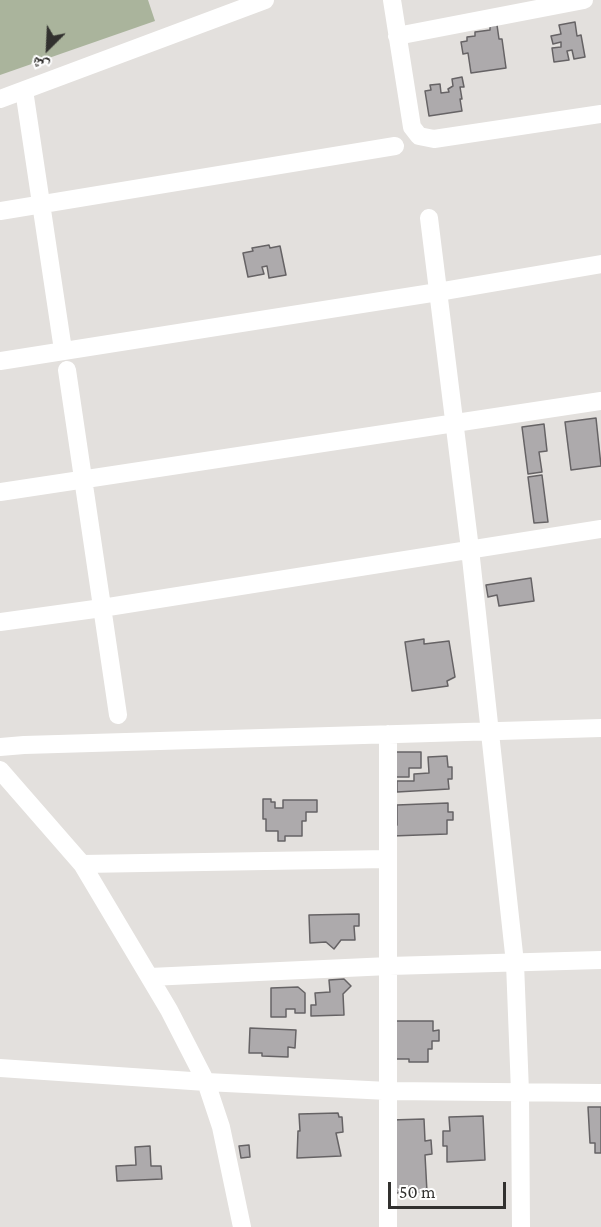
<!DOCTYPE html>
<html>
<head>
<meta charset="utf-8">
<style>
  body { margin:0 }
  #map { position:relative; width:601px; height:1227px; overflow:hidden; background:#e3e0dd; font-family:"Crimson Pro","Noto Naskh Arabic",serif }
  canvas { display:block }
  .north { position:absolute; left:18px; top:18px; width:60px; height:60px; -webkit-text-stroke:4px #fff; paint-order:stroke; rotate:204deg; font-size:16px; font-weight:700; line-height:24px; text-align:center; color:#32312f }
  .north::after { content:''; display:block; margin:auto; width:21px; height:27px; background:#32312f; clip-path:polygon(50% 0,100% 100%,50% 72%,0 100%) }
  .scale { position:absolute; left:388px; top:1182px; width:118px; height:27px; box-sizing:border-box; border:3px solid #32312f; border-top:0; padding-left:8px; font-size:18px; line-height:21px; white-space:nowrap; color:#32312f; -webkit-text-stroke:4px #fff; paint-order:stroke }
</style>
</head>
<body>
<div id="map">
<canvas width="601" height="1227"></canvas>
<div class="north">ش</div>
<div class="scale">50 m</div>
</div>
<script>
const ctx = document.querySelector('canvas').getContext('2d');
ctx.lineJoin = 'round';
function paint(path, color) { ctx.fillStyle = color; ctx.fill(path, 'evenodd'); }
function stroke(path, color, width, dash) { ctx.strokeStyle = color; ctx.lineWidth = width; ctx.lineCap = dash ? 'butt' : 'round'; ctx.setLineDash(dash || []); ctx.stroke(path); }
paint(new Path2D(`
  M0,0H148L155,21L0,75Z`), '#aab49c');
const building = new Path2D(`
  M575,22L577,36L581,35L585,57L574,59L572,50L567,51L569,60L554,62L552,48L561,47V42L553,44L551,36L561,34L559,25Z
  M497,25L499,39H502L506,68L471,73L468,53L463,54L461,42L467,41V37L475,36V32L490,30V26Z
  M462,77L464,87H460L462,99H460L462,111L429,116L425,91L431,90L430,85L440,84L441,93L449,92L448,89L453,86L452,79Z
  M269,245L270,248L280,246L286,275L269,278L267,266L262,267L264,274L248,277L243,253L253,251L252,248Z
  M596,418L601,466L571,470L565,422Z
  M544,424L547,451L539,452L542,472L528,474L522,427Z
  M542,475L548,522L534,523L528,477Z
  M531,578L534,601L499,606L497,595L488,597L486,585Z
  M424,639V644L449,641L455,677L447,681L448,686L412,691L405,642Z
  M393,752H421V768H409V777H393Z
  M447,756L448,767H452V779H448L449,789L397,792V781H414V774L429,773L428,757Z
  M263,799H271V802H275V808H283V800H317V812H306V821H302V836H285V841H278V831H266V819H263Z
  M448,803V812H453V820H447V834L392,836L391,823L397,825V805Z
  M359,914V926H354L355,940H341L334,949L326,942L310,943L309,915Z
  M344,979L351,986L343,994L344,1015L311,1016V1005H316L315,993L330,992L329,980Z
  M298,987L305,993V1013H295V1009H286V1017H271V988Z
  M390,1021H433V1031L439,1030V1041H432V1049H428V1062H409V1059H391Z
  M250,1028L296,1030L295,1048L288,1047V1057L262,1056V1053H249Z
  M588,1107H601V1153H595V1143H590Z
  M338,1113L339,1117H342L343,1132L336,1133L341,1156L297,1158L298,1131H300L299,1114Z
  M483,1116L485,1160L447,1162V1146H443V1131H450L449,1117Z
  M424,1119L425,1141L431,1140L432,1154L425,1155L427,1192L394,1193L391,1120Z
  M249,1145L250,1157L241,1158L239,1146Z
  M150,1146L151,1166H161L162,1179L117,1181L116,1166L136,1165L135,1147Z`);
paint(building, '#adaaac');
stroke(building, '#666365', 1.5);
stroke(new Path2D(`
  M392,0L412,127L419,136L434,139L601,114
  M397,36L584,0
  M24,90L63,350
  M0,99L265,0
  M0,211L395,146
  M429,218L470,549L515,963L520,1092L521,1227
  M0,361L438,292L601,264
  M67,370L118,715
  M0,492L601,401
  M0,622L102,608L601,529
  M0,747L24,745L601,728
  M0,770L82,864L169,1010L206,1082L221,1127L242,1227
  M82,864L388,859
  M150,977L389,966L601,960
  M0,1068L206,1082L388,1091L601,1093
  M388,1227V734`), '#fff', 18);
</script>
</body>
</html>
